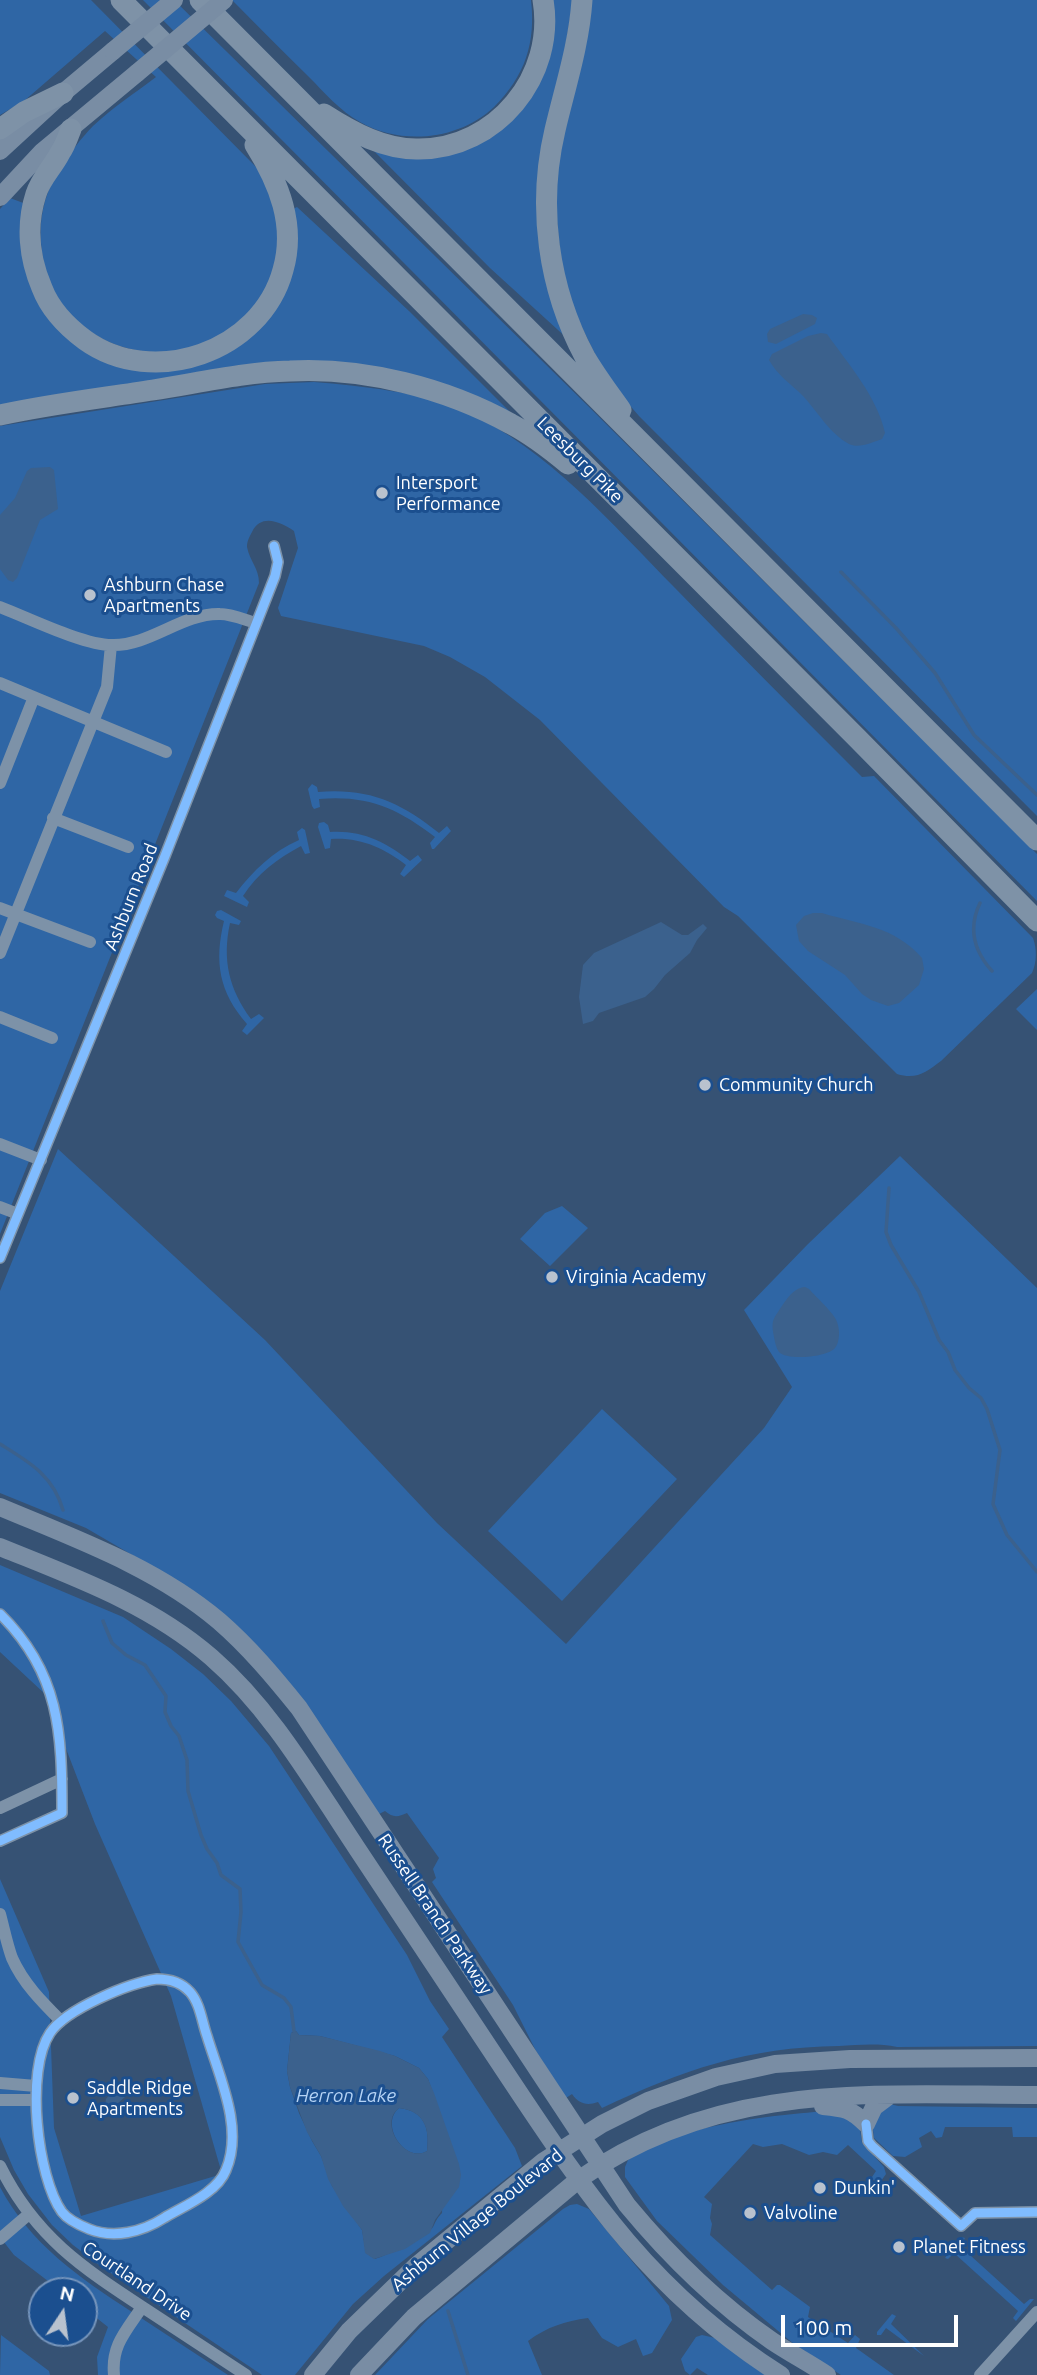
<!DOCTYPE html>
<html>
<head>
<meta charset="utf-8">
<style>
  body { margin:0 }
  #map { position:relative; width:1037px; height:2375px; overflow:hidden; background:#365274; font-family:Ubuntu,sans-serif }
  canvas { display:block }
  .north { position:absolute; left:28px; top:2277px; width:70px; height:70px; box-sizing:border-box; background:#1b4f8f; border:2px solid #7695bc; border-radius:50%; rotate:13deg; font-size:19px; font-weight:700; line-height:28px; text-align:center; color:#fff }
  .north::after { content:''; display:block; margin:auto; width:24px; height:32px; background:#b9c2ce; clip-path:polygon(50% 0,100% 100%,50% 72%,0 100%) }
  .scale { position:absolute; left:781px; top:2315px; width:177px; height:32px; box-sizing:border-box; border:4px solid #fff; border-top:0; padding-left:9px; font-size:21px; line-height:24px; white-space:nowrap; color:#fff; -webkit-text-stroke:5px #1b4f8f; paint-order:stroke }
</style>
</head>
<body>
<div id="map">
<canvas width="1037" height="2375"></canvas>
<div class="north">N</div>
<div class="scale">100 m</div>
</div>
<script>
const ctx = document.querySelector('canvas').getContext('2d');
ctx.lineJoin = 'round';
function paint(path, color) { ctx.fillStyle = color; ctx.fill(path, 'evenodd'); }
function stroke(path, color, width, dash) { ctx.strokeStyle = color; ctx.lineWidth = width; ctx.lineCap = dash ? 'butt' : 'round'; ctx.setLineDash(dash || []); ctx.stroke(path); }
function label(font, color, halo, rows, align = 'center') {
  ctx.font = font + ' Ubuntu,sans-serif'; ctx.lineWidth = 6; ctx.setLineDash([]); ctx.textBaseline = 'middle'; ctx.strokeStyle = halo; ctx.fillStyle = color; for (const [text, x, y, turn = 0] of rows) {
    ctx.save(); ctx.translate(x, y); ctx.rotate((+turn || 0) * Math.PI / 180); ctx.textAlign = isNaN(turn) ? turn : align; if (halo) ctx.strokeText(text, 0, 0); ctx.fillText(text, 0, 0); ctx.restore();
  }
}
paint(new Path2D(`
  M0,0H91L259,170C263,177 269,185 272,192C282,221 280,259 267,286C215,392 49,366 41,243C39,220 44,197 55,177C63,162 81,138 93,126C112,108 135,93 156,77L105,31L24,101L0,115Z
  M143,0H174L588,406L1037,854V901Z
  M232,0H531C536,43 525,76 494,107C459,140 402,146 360,122C340,111 324,92 308,76C282,51 257,25 232,0Z
  M552,0H573L543,181L569,340L490,268L367,144L393,152L501,127Z
  M591,0H1037V816L639,416L607,379L564,290L552,171Z
  M10,198L26,204L23,257L98,358L123,368L140,370L261,324L293,209L297,207L409,311L513,415L380,369L0,405V209Z
  M314,382C360,386 423,392 465,411C549,450 611,523 675,588C737,652 800,715 862,777L874,776L1033,938C1037,949 1037,962 1032,973L941,1061C926,1072 917,1080 897,1074L738,916L724,907L540,720L485,677L450,657L424,646L281,616L278,608L298,548L294,531C281,522 261,513 252,532C249,538 247,541 247,547C250,562 259,568 259,583L0,1234V426L265,384Z
  M312,784L317,787L318,792C369,788 400,802 439,833L447,826L451,831L434,849H432L430,843L435,837C397,808 368,795 319,799L320,807L314,809L312,806L308,789Z
  M324,822L328,825L330,832C362,830 386,842 410,861L418,855L422,860L404,877L400,874L406,865C384,848 360,837 331,839L330,848L325,849L318,827L319,823Z
  M302,828L305,830L310,853L305,854L301,846C277,859 258,873 243,896L249,902L247,907L224,896L227,890L236,893C254,870 272,852 299,840L297,832Z
  M221,910L241,921L239,925L230,923C222,960 229,989 251,1019L259,1014L264,1018L247,1035L242,1031L247,1024C219,992 214,962 224,921L217,918L215,915L217,911Z
  M1037,989V1030L1016,1009Z
  M58,1149L265,1340L437,1523L566,1644L764,1428L792,1387L744,1310L808,1244L900,1156L1037,1288V2046L897,2047C878,2043 858,2045 839,2046C748,2047 683,2070 602,2108L598,2102C587,2106 579,2104 572,2094L566,2098L536,2051L513,2005L432,1882L436,1878L433,1869L439,1858L407,1813C398,1817 393,1818 385,1811L379,1814L294,1689L257,1647L134,1556L86,1528L0,1493V1291Z
  M562,1206L588,1228L550,1266L520,1239L545,1213Z
  M602,1409L677,1479L562,1601L488,1531Z
  M0,1565L123,1617L171,1649L203,1674L231,1701L269,1746L407,1955L430,2001L449,2029L442,2037L515,2148L522,2166L384,2276L353,2304L295,2375H262L102,2267L73,2245L52,2225L28,2194L14,2170L0,2137V1879L49,1992L54,2128L81,2216L222,2174L171,1996L95,1824L45,1694L0,1652ZM296,2031L299,2035L320,2036L395,2056L419,2068L428,2079L445,2127L442,2213C437,2218 436,2221 433,2227C426,2237 387,2255 375,2259L366,2253L362,2230L332,2186L321,2156L312,2141L299,2113L290,2087L287,2071L291,2033Z
  M890,2104L898,2106L1037,2108V2137H1013L1012,2127H945L942,2137L936,2138L931,2131L919,2138L922,2147L905,2157L893,2156L874,2138L872,2122L874,2114Z
  M399,2108C424,2111 430,2127 427,2151C405,2164 379,2124 399,2108Z
  M839,2110L860,2129L862,2143L884,2167L886,2174L881,2181L872,2180V2177L876,2171L848,2145L837,2155L823,2152L809,2155L782,2144L763,2147L753,2144L704,2197L712,2204L710,2218L712,2224L710,2235L772,2290L777,2285H780L810,2307L808,2317L848,2343L855,2335L860,2339L856,2348L894,2375H841L795,2345L723,2285L657,2221L625,2177V2167L628,2160C679,2123 776,2115 839,2110Z
  M0,2187C30,2244 80,2278 132,2312C164,2333 196,2354 228,2375H98L97,2357L108,2327L84,2308V2291H61L14,2255L0,2237Z
  M577,2204L589,2209L669,2306L672,2320L652,2353L643,2356L636,2339L618,2347L602,2338L588,2318C565,2321 547,2327 528,2341L542,2375H375L428,2319L563,2209L570,2205Z
  M961,2237L965,2238L960,2246L1024,2304L1030,2299H1034L1016,2321L1013,2318L1018,2311L954,2253L948,2259L945,2258Z
  M892,2314L896,2316L891,2324L924,2356L886,2328L881,2335H877V2332Z
  M1,2335L49,2371L50,2375H0Z
  M702,2335L715,2338L765,2375H708L697,2368L690,2375L685,2371L681,2359L696,2337Z`), '#2f66a5');
paint(new Path2D(`
  M803,314L812,315L817,318L815,324L776,344L768,342L767,334L770,329Z
  M821,333L827,334C848,364 877,396 885,433L882,439C873,442 859,449 849,444C829,433 818,412 803,396C791,384 777,375 769,360L772,354L808,336Z
  M50,467L54,470L58,509L40,520L17,578L13,582L8,580L0,569V515L15,498L27,471L31,468Z
  M813,913H822C861,925 894,926 922,958L924,969L919,985L899,1003L888,1006L871,1000L862,994L845,975L808,951L799,941L796,925L804,916Z
  M661,922L682,935H688L703,924L707,928L697,940L690,953L665,975L654,989L645,997L599,1013L593,1021L583,1024L579,997L583,965L594,953Z
  M805,1287L809,1289C816,1297 835,1314 837,1322C840,1329 840,1342 835,1348C828,1357 787,1361 779,1352C776,1348 775,1342 774,1337C772,1326 771,1321 778,1312C785,1302 792,1288 805,1287Z
  M296,2031L299,2035L320,2036L380,2051L395,2056L419,2068L428,2079L434,2093L459,2164L461,2175L459,2187L435,2220L430,2233L405,2249L374,2259L365,2253L362,2230L343,2206L328,2179L321,2156L307,2132L290,2087L287,2071L291,2033ZM399,2108C424,2111 430,2128 427,2151C405,2164 378,2123 399,2108Z
  M110,2082L119,2088L125,2097L111,2109L105,2106L106,2099L109,2095L106,2092V2085Z`), '#3b618d');
stroke(new Path2D(`
  M841,572L896,628L935,673L974,735L1037,795
  M980,903C968,928 974,951 992,971
  M889,1188L886,1232L891,1245L919,1292L939,1340L948,1352L955,1370L969,1388L981,1398L987,1409L1000,1450L993,1504L1007,1535L1037,1572
  M0,1444C29,1462 53,1475 63,1510
  M103,1621L112,1643L126,1655L145,1665L166,1696L165,1712L171,1726L179,1736L187,1760L188,1791L201,1835L207,1849L217,1863L221,1875L240,1889L241,1912L238,1942L262,1985L284,1998L291,2007L294,2031
  M448,2311L468,2375`), '#3b618d', 3.5);
stroke(new Path2D(`
  M0,607C29,618 83,645 112,645C150,646 182,613 220,614C232,614 245,620 256,623
  M0,683L166,752
  M0,783L34,697
  M53,818L128,847
  M0,908L90,942
  M0,953L107,687L111,645
  M0,1017L52,1038
  M0,1144L41,1160
  M0,1207L18,1214
  M0,1258L165,856L275,576L278,562L274,546
  M0,1614C60,1673 62,1733 62,1813L0,1841
  M0,1808L62,1779
  M0,1914C4,1929 7,1944 12,1958C23,1983 42,2002 61,2021
  M157,1979C170,1979 181,1982 190,1992C200,2003 202,2022 207,2036C219,2076 244,2128 226,2170C217,2193 184,2206 164,2218C142,2232 114,2239 89,2229C79,2225 68,2220 62,2212C37,2177 25,2070 50,2033C66,2009 129,1983 157,1979Z
  M0,2083L36,2086
  M0,2100H35
  M866,2124L868,2141L872,2146L961,2226L975,2213L1037,2212
  M0,2166C35,2237 83,2268 147,2310C180,2332 213,2353 246,2375
  M0,2239L29,2214
  M114,2375C111,2345 127,2330 142,2307
  M980,2375L1037,2312`), '#7d92a8', 12);
stroke(new Path2D(`
  M0,151L63,93L113,51
  M0,197L42,152L137,73
  M0,1507C76,1539 155,1567 219,1621C249,1647 274,1677 299,1708L627,2205C670,2257 717,2303 772,2341C790,2353 809,2363 827,2375
  M0,1547C74,1577 150,1604 211,1657C272,1710 312,1781 356,1847C407,1923 457,2000 508,2076C589,2198 654,2295 781,2375
  M823,2106C845,2108 851,2109 866,2124L874,2107L890,2095
  M313,2375L349,2331L416,2266L544,2161L602,2124L648,2101L716,2077L775,2064L850,2059L1037,2058
  M359,2375L414,2317L578,2180C720,2080 873,2095 1037,2095`), '#798da4', 18);
stroke(new Path2D(`
  M121,0L857,738L1037,921
  M200,0L1037,840
  M582,0C579,45 565,87 555,130C537,206 548,288 585,357C596,376 609,393 621,410
  M324,114C352,132 385,150 419,149C496,149 556,76 543,0
  M0,129L24,112L63,93
  M71,129C68,137 65,146 60,153C53,167 41,178 36,194C26,225 29,258 42,288C50,309 66,326 85,340C153,389 261,352 283,270C296,225 279,183 255,145
  M0,415C50,404 102,398 153,390C198,383 244,372 290,371C364,367 446,388 511,424C532,435 550,449 568,464`), '#7e92a7', 21);
stroke(new Path2D(`
  M113,51L174,0
  M137,73L224,0`), '#798da4', 18);
stroke(new Path2D(`
  M0,1258L165,856L275,576L278,562L274,546
  M0,1614C60,1673 62,1733 62,1813L0,1841
  M157,1979C170,1979 181,1982 190,1992C200,2003 202,2022 207,2036C219,2076 244,2128 226,2170C217,2193 184,2206 164,2218C142,2232 114,2239 89,2229C79,2225 68,2220 62,2212C37,2177 25,2070 50,2033C66,2009 129,1983 157,1979Z
  M866,2124L868,2141L872,2146L961,2226L975,2213L1037,2212`), '#80bcff', 9);
for (const [x, y, r, color] of [
  [382,493,7,"#b9c2ce"],
  [90,595,7,"#b9c2ce"],
  [705,1085,7,"#b9c2ce"],
  [552,1277,7,"#b9c2ce"],
  [73,2098,7,"#b9c2ce"],
  [820,2188,7,"#b9c2ce"],
  [750,2213,7,"#b9c2ce"],
  [899,2247,7,"#b9c2ce"]
]) { const dot = new Path2D(); dot.arc(x, y, r, 0, 2 * Math.PI); ctx.fillStyle = color; ctx.fill(dot); stroke(dot, '#1b4f8f', 2.5); }
label('18px', '#fff', '#1b4f8f', [
  ["Leesburg Pike",580,460,45],
  ["Ashburn Road",131,897,-68],
  ["Russell Branch Parkway",435,1914,56],
  ["Ashburn Village Boulevard",477,2220,-39],
  ["Courtland Drive",137,2281,34]
]);
label('18px', '#fff', '#1b4f8f', [
  ["Intersport",396,483],
  ["Performance",396,504],
  ["Ashburn Chase",104,585],
  ["Apartments",104,606],
  ["Community Church",719,1085],
  ["Virginia Academy",566,1277],
  ["Saddle Ridge",87,2088],
  ["Apartments",87,2109],
  ["Dunkin'",834,2188],
  ["Valvoline",764,2213],
  ["Planet Fitness",913,2247]
], 'left');
label('italic 19px', '#b5d3f5', '#1b4f8f', [
  ["Herron Lake",346,2096]
]);
</script>
</body>
</html>
